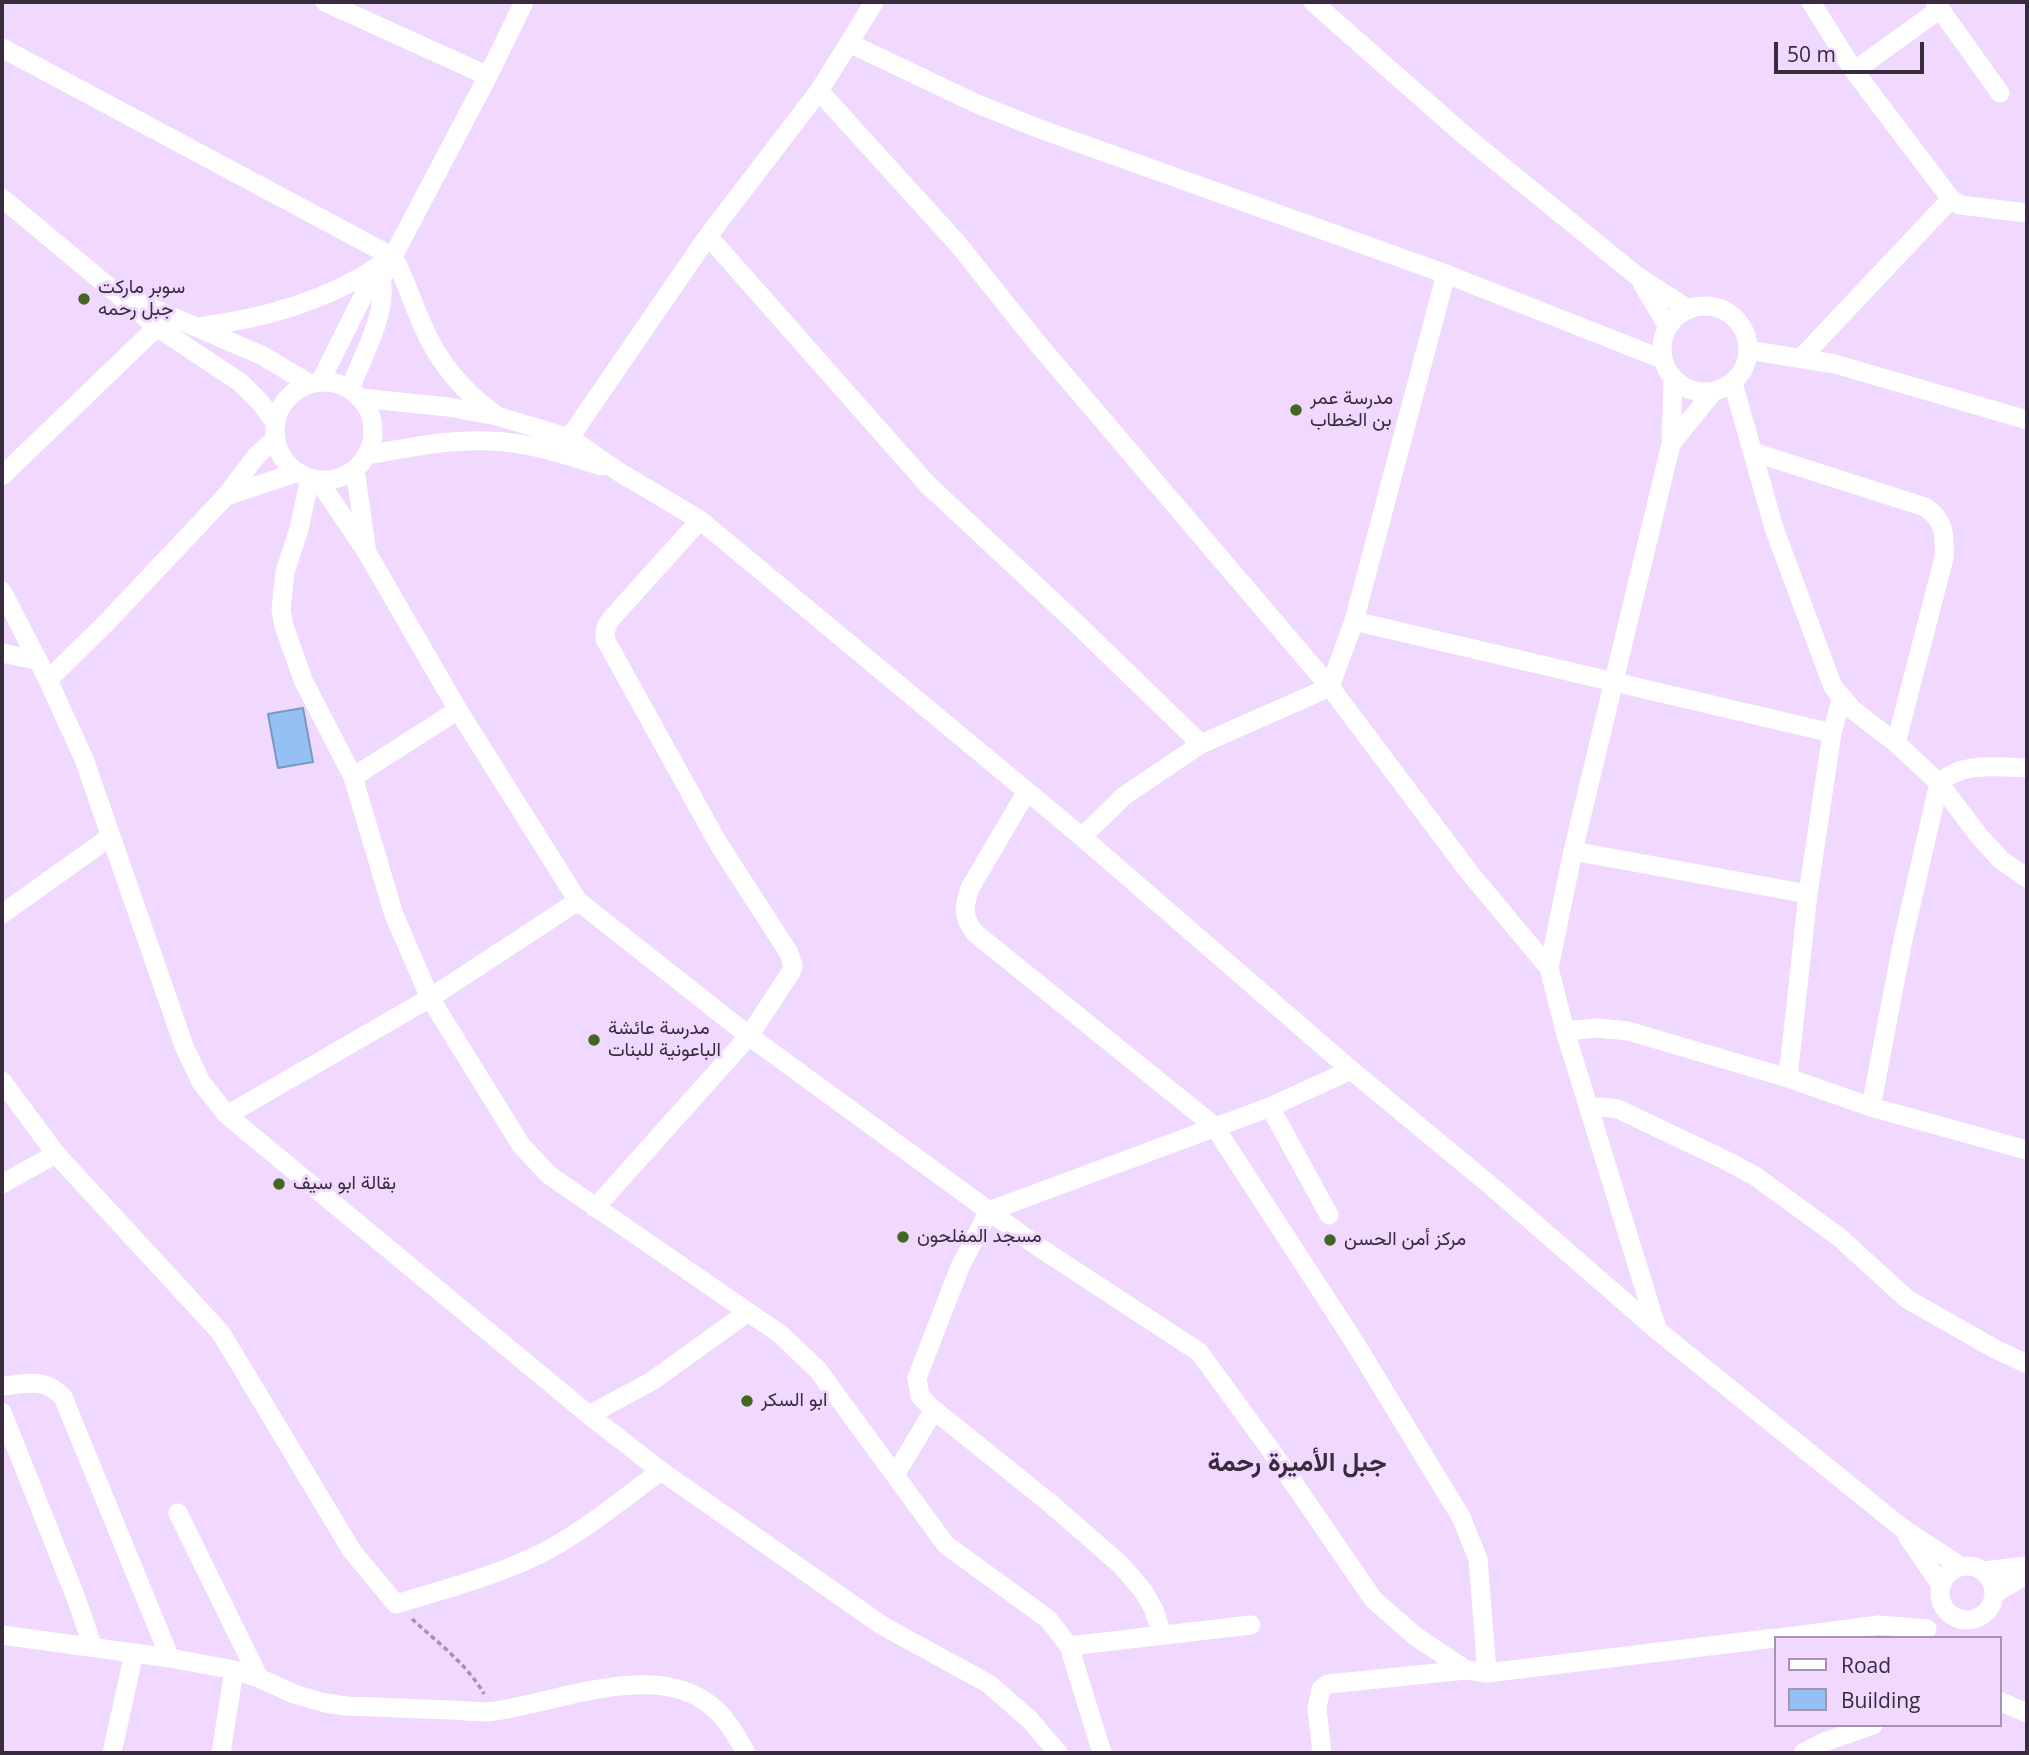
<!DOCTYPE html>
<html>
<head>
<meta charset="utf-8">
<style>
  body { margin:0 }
  #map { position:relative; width:2029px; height:1755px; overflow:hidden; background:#f0d8fe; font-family:"Open Sans",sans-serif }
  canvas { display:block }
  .frame { position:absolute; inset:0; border:4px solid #372b3d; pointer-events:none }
  .legend { position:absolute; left:1774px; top:1636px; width:228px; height:91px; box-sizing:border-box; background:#f0d8fe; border:2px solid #a693b1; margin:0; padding:9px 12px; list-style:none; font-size:21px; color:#372b3d }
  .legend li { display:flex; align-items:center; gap:14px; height:35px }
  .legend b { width:35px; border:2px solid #a693b1 }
  .scale { position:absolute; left:1774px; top:42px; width:150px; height:32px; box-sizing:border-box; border:4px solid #372b3d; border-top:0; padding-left:9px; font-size:21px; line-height:24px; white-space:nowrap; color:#372b3d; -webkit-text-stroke:5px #f0d8fe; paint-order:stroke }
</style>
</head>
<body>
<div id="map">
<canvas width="2029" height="1755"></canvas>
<div class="frame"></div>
<ul class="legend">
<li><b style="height:9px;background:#fff"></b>Road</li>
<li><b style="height:19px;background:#94c0f5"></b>Building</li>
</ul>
<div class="scale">50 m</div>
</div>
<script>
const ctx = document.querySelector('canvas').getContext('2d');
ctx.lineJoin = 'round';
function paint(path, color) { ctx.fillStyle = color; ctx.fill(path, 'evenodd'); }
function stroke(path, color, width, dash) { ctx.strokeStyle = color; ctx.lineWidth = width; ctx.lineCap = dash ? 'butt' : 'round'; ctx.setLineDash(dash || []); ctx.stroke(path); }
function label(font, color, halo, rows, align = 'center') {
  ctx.font = font + ' "Open Sans",Vazirmatn,sans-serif'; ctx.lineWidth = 6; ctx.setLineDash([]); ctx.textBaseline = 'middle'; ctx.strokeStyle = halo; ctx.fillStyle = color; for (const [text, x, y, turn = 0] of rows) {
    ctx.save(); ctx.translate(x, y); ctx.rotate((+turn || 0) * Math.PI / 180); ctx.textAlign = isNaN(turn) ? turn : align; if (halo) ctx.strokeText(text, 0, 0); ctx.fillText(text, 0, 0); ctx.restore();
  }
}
const building = new Path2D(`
  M303,708L313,762L278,768L268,714Z`);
paint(building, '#94c0f5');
stroke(building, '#7799c1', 2);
stroke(new Path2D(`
  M412,1619C437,1642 467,1664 484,1694`), '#a592b0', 3.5, [5, 3.5]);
stroke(new Path2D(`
  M325,2L488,76
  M874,2L849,43L975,103L1040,129L1446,274L1662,359
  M1313,2L1464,135L1637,276L1688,309
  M1811,2L1854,71L1951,199L1960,205L2027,213
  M1935,2L2000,93
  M2,48L393,257C406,279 412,303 423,326C438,362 462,390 493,413
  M1854,71L1940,9
  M819,91L957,243L1038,344L1330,687L1469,872L1549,968
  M2,198L157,327L241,383L260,402L276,424
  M708,236L928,485L1076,623L1201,744
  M1642,283L1668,327
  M131,299L263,356L310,384
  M1662 349a43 43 0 1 1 86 0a43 43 0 1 1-86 0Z
  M199,327C265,318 328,301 383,263
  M1748,350L1835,364L2027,420
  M1802,357L1951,199
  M320,382L358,306L364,295L381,279L488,76L524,2
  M275 431a49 49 0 1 1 98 0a49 49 0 1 1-98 0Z
  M1733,383L1774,528L1833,687L1853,710L1896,743L1939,783L1979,836L2001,860L2027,878
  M350,389C362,357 388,313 381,279
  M361,398L448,407L497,416L570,438L619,472L700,520L1082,837L1351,1070L1496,1190L1657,1330L1902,1528L1960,1566
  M1671,444L1713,392
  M1753,452L1925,507C1945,520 1945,536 1944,558L1896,743
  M559,453L708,236L819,91L849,43
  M367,455C407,448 449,439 490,441C528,442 566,455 601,466
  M355,469L366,546
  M2,476L157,327
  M310,478L299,529L285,572L281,610L284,626L303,680L353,777L394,915L430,998L521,1145L549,1175L780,1334L818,1370L946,1545L1048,1619L1069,1646L1102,1753
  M318,480L366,551L458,710L578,901L749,1036L1037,1246L1199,1352L1270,1449L1373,1599L1415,1636L1466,1670L1487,1673L1775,1638
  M226,496L298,472
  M2,591L48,680L84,759L184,1046L201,1082L227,1115L589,1415L661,1471L883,1626L989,1684L1030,1720L1058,1753
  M1354,621L1832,733
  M2,653L35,660
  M48,680L106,623L226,496L257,455L276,438
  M353,777L458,710
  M1027,791L970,888C964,906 962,917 975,933L1214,1126L1355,1343L1461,1517L1478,1559L1487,1673
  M1082,837L1124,796L1201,744L1330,687L1354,621L1446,274
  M1573,851L1808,894
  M2,914L110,837
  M1565,1031L1598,1028L1628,1031L1788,1078L1871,1107L2027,1150
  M1788,1078L1808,894L1832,733L1841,700
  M2,1081L56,1154L221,1333L352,1551L396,1604C445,1589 496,1576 542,1553C585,1531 622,1499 661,1471
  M1270,1107L1329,1215
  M1871,1107L1903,940L1939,783C1963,761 1997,767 2027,768
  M1589,1109L1601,1107L1618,1109L1725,1160L1755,1176L1839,1237L1907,1299L1995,1349L2027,1364
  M227,1115L430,998L578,901
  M2,1184L56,1154
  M595,1208L749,1036L791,972L793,966L789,953L718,843L605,639L606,627L611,619L700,520
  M1657,1329L1565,1031L1549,968L1573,851L1671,444L1673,380
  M2,1386C27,1384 44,1377 63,1397L170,1658
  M934,1410L1051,1504L1121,1565L1144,1592L1154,1610L1162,1635
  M2,1412L76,1598L93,1647
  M589,1415L652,1381L748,1312
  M895,1475L934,1410L920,1396L917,1378L960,1267L989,1211L1270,1107L1351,1070
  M178,1513L259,1678
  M1908,1537L1941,1585
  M1940 1593a27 27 0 1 1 54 0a27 27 0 1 1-54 0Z
  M1983,1571L2027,1566
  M1994,1594L2027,1574
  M2,1635L170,1658L234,1670L259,1678L294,1694L325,1703L346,1706C382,1707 417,1709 453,1710C466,1711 482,1713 495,1711C556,1702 648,1664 703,1700C723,1712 735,1733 746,1753
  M1780,1638L1879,1625L1927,1629
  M1069,1646L1251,1625
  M1999,1701L2027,1713
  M112,1753L134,1653
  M221,1753L234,1670
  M1322,1753L1317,1708L1321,1689L1328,1684L1466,1670
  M1803,1753L1824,1742L1873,1725`), '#fff', 19);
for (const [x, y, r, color] of [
  [84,299,7,"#416721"],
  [1296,410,7,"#416721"],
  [594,1040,7,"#416721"],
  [279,1184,7,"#416721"],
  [903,1237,7,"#416721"],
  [1330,1240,7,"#416721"],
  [747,1401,7,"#416721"]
]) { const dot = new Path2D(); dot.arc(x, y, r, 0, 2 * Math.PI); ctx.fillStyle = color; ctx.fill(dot); stroke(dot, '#f0d8fe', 2.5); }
label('19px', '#372b3d', '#f0d8fe', [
  ["سوبر ماركت",98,288],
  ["جبل رحمه",98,310],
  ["مدرسة عمر",1310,399],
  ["بن الخطاب",1310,421],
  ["مدرسة عائشة",608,1029],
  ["الباعونية للبنات",608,1051],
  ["بقالة ابو سيف",293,1184],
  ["مسجد المفلحون",917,1237],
  ["مركز أمن الحسن",1344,1240],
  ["ابو السكر",761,1401]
], 'left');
label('bold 26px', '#372b3d', '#f0d8fe', [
  ["جبل الأميرة رحمة",1297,1464]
]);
</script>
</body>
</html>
